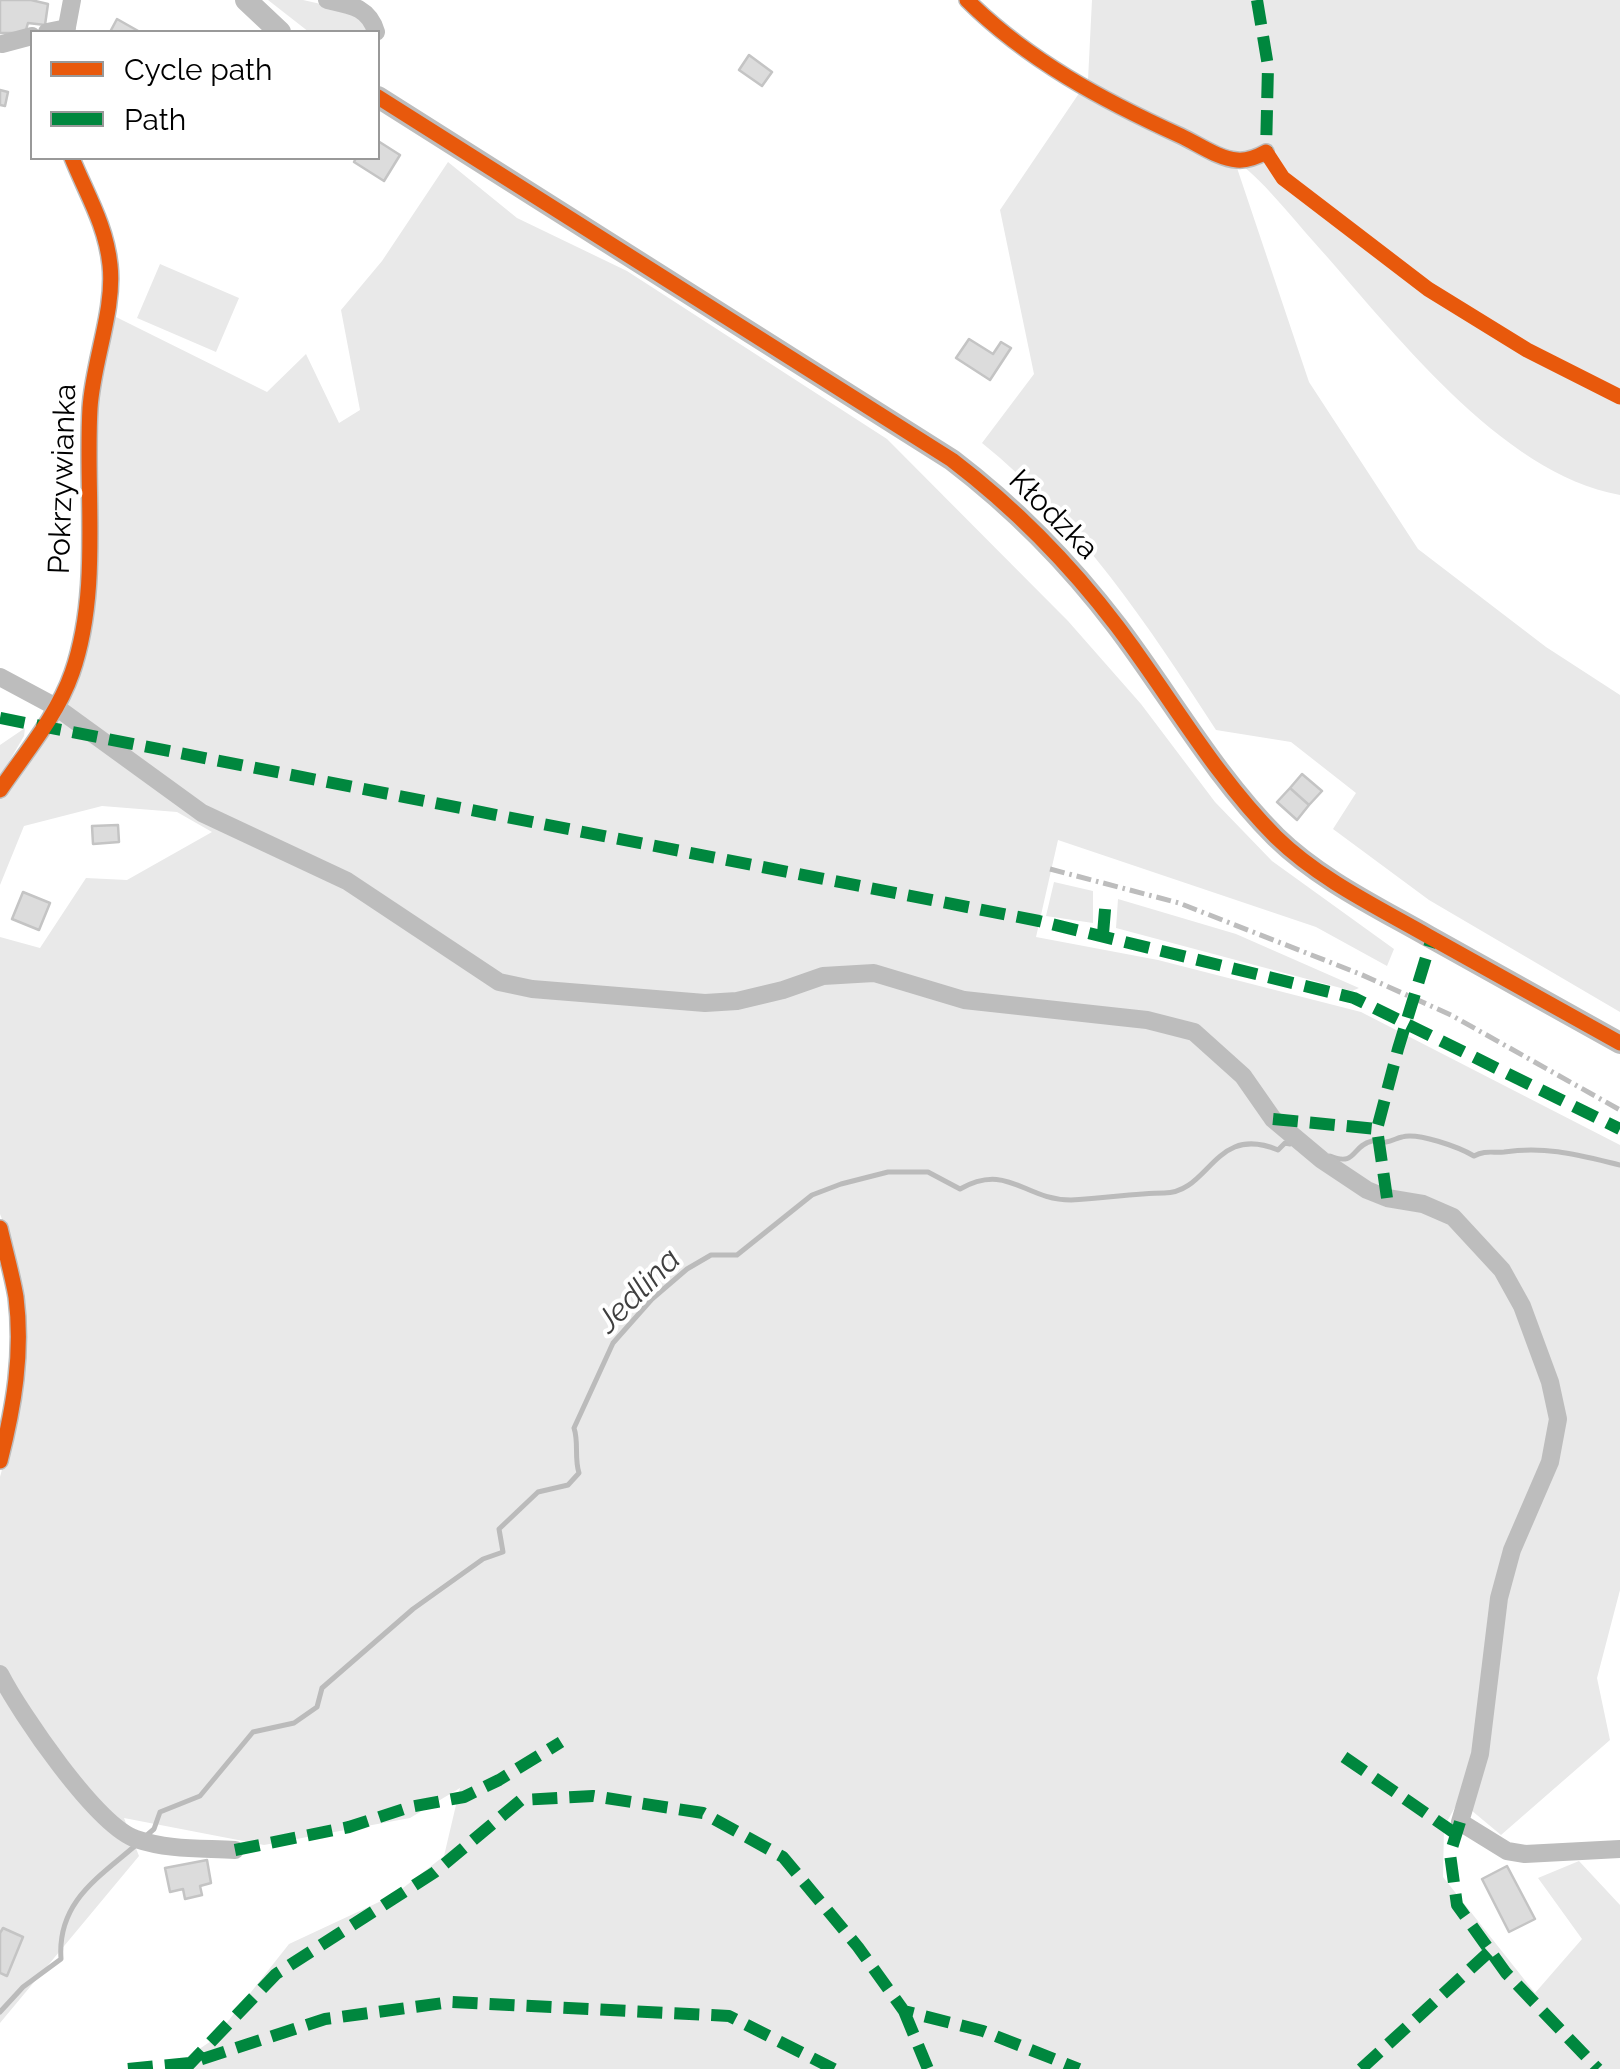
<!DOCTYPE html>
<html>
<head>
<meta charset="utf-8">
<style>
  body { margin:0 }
  #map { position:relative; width:1620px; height:2069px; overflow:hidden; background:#fff; font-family:Raleway,sans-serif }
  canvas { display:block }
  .legend { position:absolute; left:30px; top:30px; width:350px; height:130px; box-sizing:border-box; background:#fff; border:2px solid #999; margin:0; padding:12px 18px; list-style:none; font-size:30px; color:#000 }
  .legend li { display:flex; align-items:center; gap:20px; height:50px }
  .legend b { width:50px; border:2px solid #999 }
</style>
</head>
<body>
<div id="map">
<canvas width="1620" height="2069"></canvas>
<ul class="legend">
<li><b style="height:12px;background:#e8590c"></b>Cycle path</li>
<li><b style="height:12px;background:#00873e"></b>Path</li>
</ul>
</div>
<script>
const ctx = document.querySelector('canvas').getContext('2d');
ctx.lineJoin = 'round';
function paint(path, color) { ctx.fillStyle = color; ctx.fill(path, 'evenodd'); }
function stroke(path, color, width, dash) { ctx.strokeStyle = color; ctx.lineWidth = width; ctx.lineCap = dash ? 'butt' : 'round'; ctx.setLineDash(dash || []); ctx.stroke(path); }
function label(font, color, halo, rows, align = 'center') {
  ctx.font = font + ' Raleway,sans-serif'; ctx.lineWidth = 8; ctx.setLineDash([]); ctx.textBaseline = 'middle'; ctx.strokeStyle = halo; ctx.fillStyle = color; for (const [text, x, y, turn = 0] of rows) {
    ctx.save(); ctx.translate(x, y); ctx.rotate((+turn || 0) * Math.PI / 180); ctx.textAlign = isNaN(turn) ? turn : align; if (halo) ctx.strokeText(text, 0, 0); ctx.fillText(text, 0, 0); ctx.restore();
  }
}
paint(new Path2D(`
  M268,0H303L352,11L370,32H309Z
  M1092,0H1620V495C1499,473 1392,329 1313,241C1289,214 1262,179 1234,159L1309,382L1418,549L1546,647L1620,695V1012L1429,900L1333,829L1356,793L1291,742L1216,730C1148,625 1080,522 982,443L1034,374L1000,210L1088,80Z
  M448,162L517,218L627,271L887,439L1068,621L1141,704L1215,802L1272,861L1394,949L1387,966L1316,927L1058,840L1036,937L1158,960L1361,1012L1620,1145V1590L1597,1678L1610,1740L1501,1835L1459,1800L1444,1827L1443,1877L1535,1993L1582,1939L1538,1878L1579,1861L1620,1905V2069H170L214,2039L289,1944L394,1895L444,1856L460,1788L410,1818L264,1845L124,1818L139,1856L0,2023V1477L16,1416L3,1222L0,1214V937L40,948L86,878L127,880L212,832L177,812L102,806L24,826L0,885V798L76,675L94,407L114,316L267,392L306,354L339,423L360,410L341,310L382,261Z
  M160,264L239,298L216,352L137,318Z
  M25,728L24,736L0,777V745Z
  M1054,882L1093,891V923L1046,916Z
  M1118,899L1236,934L1359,988L1352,991L1116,928Z`), '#e9e9e9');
stroke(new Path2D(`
  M1386,1142C1392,1141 1397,1138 1402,1137C1417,1132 1459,1147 1474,1156C1485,1150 1492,1153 1504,1152C1547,1146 1578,1155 1620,1165
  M1330,1156C1357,1167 1351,1146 1372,1141
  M147,1835L154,1829L160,1812L200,1796L253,1732L294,1723L317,1707L322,1688L413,1609L483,1559L503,1552L499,1529L538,1492L568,1485L579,1473C574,1457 579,1443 574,1428L613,1343L652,1299L687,1269L711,1255H737L812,1195L841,1184L888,1172H928L960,1189C1008,1162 1024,1200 1071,1200C1102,1199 1133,1193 1164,1193C1210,1193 1214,1123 1278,1150L1285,1143L1290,1144
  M0,2012L23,1987L61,1959C57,1902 98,1878 136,1845`), '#bbb', 5);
const building = new Path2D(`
  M0,0H31L48,4L45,25L28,23L25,33H0Z
  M117,19L140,32H110Z
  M749,55L772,72L762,86L739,70Z
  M0,90L8,92L5,106L0,105Z
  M378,141L400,155L384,181L354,162L356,158H378Z
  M969,339L993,354L1001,342L1011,348L990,380L956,358Z
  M1302,774L1322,791L1309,805L1290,788Z
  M1290,788L1309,805L1297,820L1277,802Z
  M118,825L119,842L93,844L92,826Z
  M23,892L50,903L39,930L12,919Z
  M207,1860L211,1883L200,1886L202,1895L185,1899L183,1889L170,1892L165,1868Z
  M1507,1866L1535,1919L1509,1932L1482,1879Z
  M3,1928L23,1937L7,1976L0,1973V1933Z`);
paint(building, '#dcdcdc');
stroke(building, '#c4c4c4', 2.5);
stroke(new Path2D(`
  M327,0C350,5 369,7 376,32
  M967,0C1027,60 1104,101 1181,136C1198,144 1219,159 1237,160C1248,161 1257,157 1266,152
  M47,32L67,28
  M66,32L72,0
  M2,44L32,36
  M0,677L56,707L202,813L347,881L499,982L532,989L705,1003L737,1001L783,990L823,976L874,973L964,1000L1147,1020L1194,1032L1243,1076L1273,1119L1322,1160L1367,1190L1387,1198L1423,1204L1453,1217L1502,1270L1522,1306L1550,1382L1558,1419L1550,1462L1512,1550L1499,1598L1480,1754L1460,1822L1507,1851L1525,1854L1620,1849
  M0,790C25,753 57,716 72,673C101,590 85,494 90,408C93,361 115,310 110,265C106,225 86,193 72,158
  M0,1228C5,1250 12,1274 16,1297C23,1353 14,1407 0,1461
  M0,1674C20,1713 96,1825 136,1839C168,1850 202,1848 235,1850`), '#bdbdbd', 18);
stroke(new Path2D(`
  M246,0L280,32
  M378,97L952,460C1015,508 1069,563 1117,626C1170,696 1214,775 1276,837C1319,879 1377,907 1428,936C1492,971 1556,1007 1620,1043`), '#bdbdbd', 22);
stroke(new Path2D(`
  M1050,869L1179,903L1360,974L1451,1015L1620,1110`), '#bdbdbd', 5, [15, 5, 2.5, 5]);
stroke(new Path2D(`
  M1257,0L1268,66L1266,152L1271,160
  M0,718L1039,921L1354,998L1620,1129
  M1103,934L1106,898
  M1273,1119L1377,1129
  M1387,1198L1377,1129L1398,1049L1432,938
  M1344,1757L1456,1834
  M1460,1822L1450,1854L1457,1905L1506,1973L1598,2069
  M235,1850L349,1827L410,1807L464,1797L499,1780L561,1742
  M904,2011L928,2069
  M128,2069L190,2063L325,2019L451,2002L729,2016L834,2069
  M185,2069L276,1974L435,1872L521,1800L593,1796L703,1813L783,1857L858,1947L904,2011L983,2031L1079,2069
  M1361,2069L1490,1951`), '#00873e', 12, [25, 12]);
stroke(new Path2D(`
  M967,0C1027,60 1104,101 1181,136C1198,144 1219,159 1237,160C1248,161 1257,157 1266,152L1283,178L1428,289L1527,350L1620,397
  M378,97L952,460C1015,508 1069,563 1117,626C1170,696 1214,775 1276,837C1319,879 1377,907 1428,936C1492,971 1556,1007 1620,1043
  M0,790C25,753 57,716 72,673C101,590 85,494 90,408C93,361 115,310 110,265C106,225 86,193 72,158
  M0,1228C5,1250 12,1274 16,1297C23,1353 14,1407 0,1461`), '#e8590c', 15);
label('30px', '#000', '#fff', [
  ["Pokrzywianka",63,479,-88],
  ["Kłodzka",1053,515,45]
]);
label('italic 32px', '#3f3f3f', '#fff', [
  ["Jedlina",639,1291,-45]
]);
</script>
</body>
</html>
